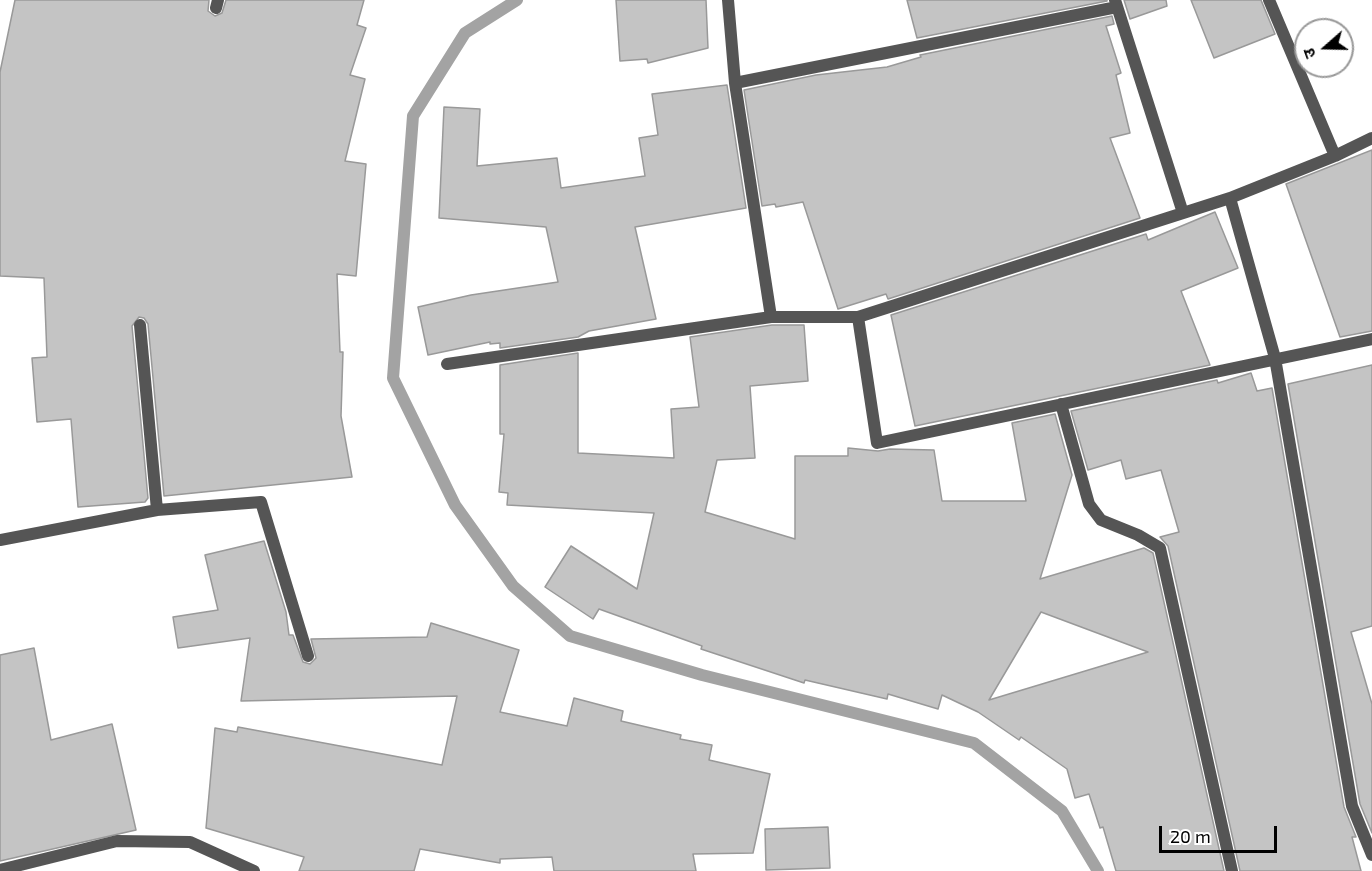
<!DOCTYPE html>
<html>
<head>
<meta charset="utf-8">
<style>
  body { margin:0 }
  #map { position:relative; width:1372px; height:871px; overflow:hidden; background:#fff; font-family:"Exo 2","Noto Sans Devanagari",sans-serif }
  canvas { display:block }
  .north { position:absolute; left:1294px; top:18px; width:60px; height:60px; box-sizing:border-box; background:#fff; border:2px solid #999; border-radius:50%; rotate:250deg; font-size:16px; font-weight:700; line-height:24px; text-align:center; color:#000 }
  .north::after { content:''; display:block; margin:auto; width:21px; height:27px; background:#000; clip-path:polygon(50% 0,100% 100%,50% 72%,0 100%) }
  .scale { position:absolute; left:1159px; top:826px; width:118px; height:27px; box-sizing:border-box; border:3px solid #000; border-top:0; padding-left:8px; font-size:18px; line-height:21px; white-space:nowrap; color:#000; -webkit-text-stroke:4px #fff; paint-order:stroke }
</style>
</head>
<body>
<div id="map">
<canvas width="1372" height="871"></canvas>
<div class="north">उ</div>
<div class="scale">20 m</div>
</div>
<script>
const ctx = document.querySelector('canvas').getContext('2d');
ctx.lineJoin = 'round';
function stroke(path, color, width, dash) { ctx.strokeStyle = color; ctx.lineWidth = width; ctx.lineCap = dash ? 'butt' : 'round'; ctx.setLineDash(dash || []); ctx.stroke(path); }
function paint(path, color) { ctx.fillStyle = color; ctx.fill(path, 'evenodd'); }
stroke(new Path2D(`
  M517,0L465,33L413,116L393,378L455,505L513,586L570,636L702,675L974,743L1062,811L1098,871`), '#a3a3a3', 12);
const building = new Path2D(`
  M15,0H209L208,11L215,16L222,13L226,0H364L357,25L366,28L350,75L365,79L345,161L366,164L356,276L337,274L340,352H343L341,416L352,477L164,496L148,324L144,318L139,317L132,326L148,498L145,502L78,507L71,419L37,422L32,358L47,357L44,278L0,276V72Z
  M616,0H706L708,48L648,63L647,59L620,61Z
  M907,0H1107V1L917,38Z
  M1124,0H1166L1167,6L1130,19Z
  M1191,0H1261L1275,34L1214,58Z
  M1112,16L1114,24L1106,26L1121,73L1116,75L1130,133L1110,138L1140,218L888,299L886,294L838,309L803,202L776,207L775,204L762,206L744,90L816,75L887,67L921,57L920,55Z
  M727,85L746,208L635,227L656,319L589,331L578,337L500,348V343L490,344V342L428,355L418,307L471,295L558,282L546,227L439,218L444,107L480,109L477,166L557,158L561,188L645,176L639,138L658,135L652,94Z
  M1372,150V331L1340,337L1286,184Z
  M1215,212L1238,268L1181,291L1210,365L915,426L891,315L1146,234L1148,240Z
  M772,325H804L808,381L750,386L755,458L717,460L705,512L795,539V456H848V448L878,451L890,449L934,450L942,501H1026L1012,423L1055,414L1072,475L1040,579L1144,548L1153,553L1224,871H1116L1103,827L1100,828L1089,794L1075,798L1067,769L1021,737L1019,740L978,712L942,695L938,709L888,694L887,699L805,680L804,683L701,649L702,646L599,609L593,619L545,587L571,546L637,589L654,513L507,505L508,493L499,492L504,434H500V365L578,353V453L674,458L671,409L699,407L690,337ZM1041,612L1148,652L989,700Z
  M1372,365V626L1351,632L1372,704V833L1360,804L1288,384Z
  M1251,373L1257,391L1272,388L1344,807L1356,837H1352L1361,871H1240L1168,546L1160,537L1179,532L1161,470L1126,479L1121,460L1088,470L1071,411L1217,380L1218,383Z
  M264,541L286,612L289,635H293L303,662L310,664L316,658L311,639L427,637L431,623L519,650L500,712L567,726L574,698L623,711L621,721L681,735L680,739L712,745L709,760L770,774L753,853L693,854L696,871H554L552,857L500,859V863L420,849L414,871H299L304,857L206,828L215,728L237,732L238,727L442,765L457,696L241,701L250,638L178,648L173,617L218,610L205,555Z
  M34,648L51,740L112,724L136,830L0,861V655Z
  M828,827L830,868L766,870L765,829Z`);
paint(building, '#c4c4c4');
stroke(building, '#999', 1.5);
stroke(new Path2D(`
  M728,0L735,83L771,317
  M1115,0L1183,213
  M1269,0L1335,156
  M216,8L218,0
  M735,83L1117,7
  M1230,198L1275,358L1352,806L1372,855
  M858,317L877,443L1372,339
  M140,325L157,510
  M447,364L771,317H858L1230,198L1335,156L1372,138
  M1061,404L1089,504L1101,520L1138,535L1160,548L1232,871
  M0,540L157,510L261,502L308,656
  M0,870L117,841L190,842L254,871`), '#555', 12);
</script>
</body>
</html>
